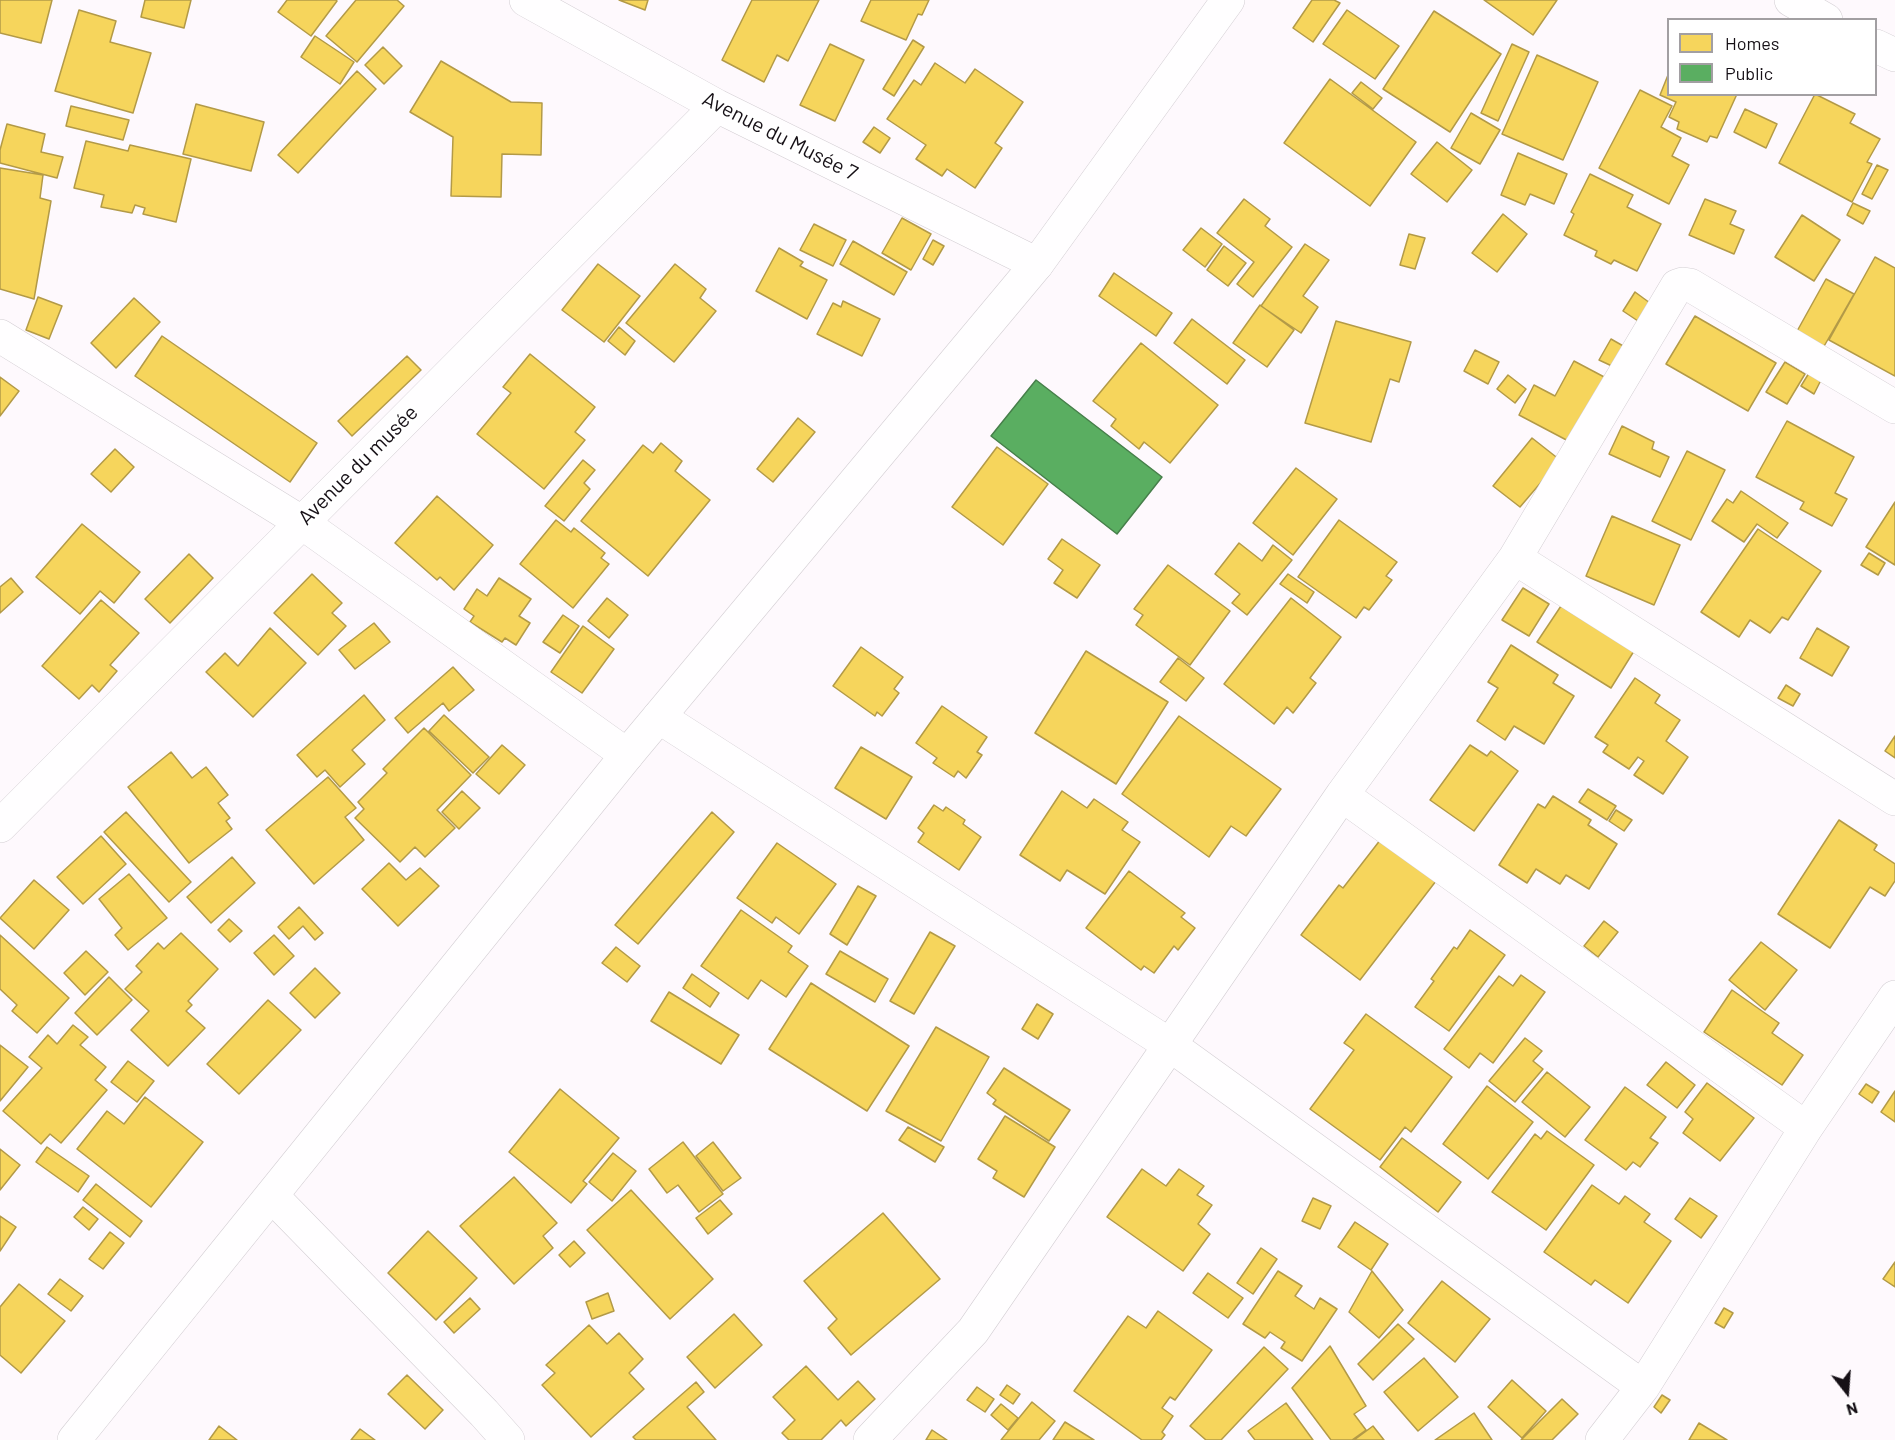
<!DOCTYPE html>
<html>
<head>
<meta charset="utf-8">
<style>
  body { margin:0 }
  #map { position:relative; width:1895px; height:1440px; overflow:hidden; background:#fef9fd; font-family:Barlow,sans-serif }
  canvas { display:block }
  .legend { position:absolute; left:1667px; top:18px; width:210px; height:78px; box-sizing:border-box; background:#fff; border:2px solid #a29fa2; margin:0; padding:8px 10px; list-style:none; font-size:18px; color:#161016 }
  .legend li { display:flex; align-items:center; gap:12px; height:30px }
  .legend b { width:30px; border:2px solid #a29fa2 }
  .north { position:absolute; left:1817px; top:1362px; width:60px; height:60px; -webkit-text-stroke:4px #fff; paint-order:stroke; rotate:163deg; font-size:16px; font-weight:700; line-height:24px; text-align:center; color:#161016 }
  .north::after { content:''; display:block; margin:auto; width:21px; height:27px; background:#161016; clip-path:polygon(50% 0,100% 100%,50% 72%,0 100%) }
</style>
</head>
<body>
<div id="map">
<canvas width="1895" height="1440"></canvas>
<ul class="legend">
<li><b style="height:16px;background:#f6d55c"></b>Homes</li>
<li><b style="height:16px;background:#5aae61"></b>Public</li>
</ul>
<div class="north">N</div>
</div>
<script>
const ctx = document.querySelector('canvas').getContext('2d');
ctx.lineJoin = 'round';
function paint(path, color) { ctx.fillStyle = color; ctx.fill(path, 'evenodd'); }
function stroke(path, color, width, dash) { ctx.strokeStyle = color; ctx.lineWidth = width; ctx.lineCap = dash ? 'butt' : 'round'; ctx.setLineDash(dash || []); ctx.stroke(path); }
function label(font, color, halo, rows, align = 'center') {
  ctx.font = font + ' Barlow,sans-serif'; ctx.lineWidth = 6; ctx.setLineDash([]); ctx.textBaseline = 'middle'; ctx.strokeStyle = halo; ctx.fillStyle = color; for (const [text, x, y, turn = 0] of rows) {
    ctx.save(); ctx.translate(x, y); ctx.rotate((+turn || 0) * Math.PI / 180); ctx.textAlign = isNaN(turn) ? turn : align; if (halo) ctx.strokeText(text, 0, 0); ctx.fillText(text, 0, 0); ctx.restore();
  }
}
const homes = new Path2D(`
  M0,0H52L41,43L0,33Z
  M145,0H191L184,28L141,17Z
  M287,0H336L337,1L311,36L278,12Z
  M356,0H397L404,6L357,62L326,36Z
  M619,0H648L645,10Z
  M752,0H819L788,61L777,55L764,82L722,60Z
  M871,0H929L922,15L918,14L906,40L861,21Z
  M1312,0H1334L1340,3L1313,42L1293,28Z
  M1484,0H1557L1533,35Z
  M79,10L116,21L110,42L151,53L133,113L55,91Z
  M1347,10L1399,46L1375,79L1323,44Z
  M1434,11L1501,54L1450,132L1383,89Z
  M315,36L354,62L340,84L301,57Z
  M913,40L924,47L894,96L883,89Z
  M830,44L864,60L835,121L800,105Z
  M1512,44L1529,52L1498,121L1481,113Z
  M383,47L402,66L384,84L365,65Z
  M1537,55L1598,82L1563,160L1502,134Z
  M441,61L511,102L542,103L541,155L502,154L501,197L451,196L453,137L410,112Z
  M935,63L965,83L975,69L1023,102L995,143L1002,148L975,188L947,169L942,176L916,159L926,145L887,119L914,80L921,85Z
  M357,71L376,89L298,173L278,155Z
  M1668,75V94H1737L1717,138L1710,136L1707,142L1677,129L1679,122L1669,117L1676,102L1660,95Z
  M1330,79L1416,142L1370,206L1284,143Z
  M1361,82L1382,98L1373,109L1352,93Z
  M1640,90L1672,106L1661,127L1681,138L1672,156L1689,165L1669,204L1599,168Z
  M1815,94L1855,114L1850,123L1880,139L1867,162L1872,164L1852,202L1779,163Z
  M196,104L264,122L251,171L183,154Z
  M71,106L129,120L123,140L66,126Z
  M1745,109L1777,124L1766,148L1734,132Z
  M1471,113L1500,130L1480,164L1451,148Z
  M7,124L45,134L41,152L63,157L57,178L0,163V150Z
  M874,127L890,138L880,153L863,142Z
  M86,141L128,151L130,145L191,159L176,222L143,214L145,208L135,205L132,213L101,207L104,195L74,188Z
  M1437,142L1472,170L1447,202L1411,174Z
  M1518,153L1567,174L1554,204L1530,194L1525,205L1501,195Z
  M1877,165L1888,170L1872,199L1862,194Z
  M0,168L43,175L40,198L51,201L34,299L0,289Z
  M1590,174L1633,195L1627,207L1661,224L1637,271L1614,260L1611,264L1595,256L1597,251L1564,235L1574,214L1571,212Z
  M1244,199L1270,219L1265,226L1292,247L1253,297L1237,284L1254,262L1217,233Z
  M1705,199L1736,211L1730,224L1744,230L1734,254L1689,235Z
  M1853,203L1870,211L1863,224L1847,215Z
  M1503,214L1527,234L1497,272L1472,253Z
  M1802,215L1840,240L1814,281L1775,257Z
  M902,218L931,234L911,270L882,253Z
  M814,224L846,240L833,266L800,250Z
  M1201,228L1222,244L1205,267L1183,250Z
  M1409,234L1425,238L1415,269L1400,265Z
  M933,240L944,246L933,265L923,259Z
  M853,241L907,272L894,295L840,264Z
  M1305,244L1329,260L1303,296L1318,307L1301,333L1261,306Z
  M1224,246L1246,263L1228,286L1207,270Z
  M779,248L803,262L800,266L827,280L807,319L756,291Z
  M1875,257L1895,268V376L1829,340Z
  M598,264L640,296L604,342L562,310Z
  M675,264L706,289L700,298L716,311L674,362L626,323Z
  M1114,273L1172,313L1156,336L1099,296Z
  M1826,279L1854,294L1823,348L1796,333Z
  M1635,292L1650,303L1638,321L1623,311Z
  M38,297L62,306L49,339L26,330Z
  M134,298L160,322L116,368L91,343Z
  M843,301L880,319L862,356L817,334L833,303L841,307Z
  M1260,305L1294,330L1267,367L1233,343Z
  M1695,316L1776,363L1748,411L1666,364Z
  M1192,319L1245,360L1227,384L1174,343Z
  M1336,321L1411,342L1399,382L1390,379L1371,442L1305,423Z
  M619,327L635,341L625,355L608,341Z
  M162,336L317,443L290,482L135,376Z
  M1611,339L1625,347L1614,367L1599,360Z
  M1141,343L1218,405L1170,463L1144,442L1139,449L1111,426L1116,419L1093,401Z
  M1475,350L1499,362L1488,384L1464,371Z
  M530,354L595,407L575,432L585,440L544,489L477,434L511,393L503,387Z
  M407,356L421,370L352,436L338,421Z
  M1574,361L1608,379L1574,444L1519,415L1534,385L1555,396Z
  M1785,362L1805,374L1787,404L1766,392Z
  M1809,373L1821,380L1814,394L1801,386Z
  M1508,375L1526,389L1515,403L1497,389Z
  M0,377L19,391L0,416Z
  M798,418L815,432L773,482L757,469Z
  M1787,421L1854,457L1835,493L1847,499L1832,526L1800,509L1804,502L1756,477Z
  M1622,426L1654,442L1652,449L1669,457L1660,477L1609,454Z
  M1532,438L1560,460L1520,507L1493,486Z
  M661,443L682,461L675,471L710,500L648,576L581,521L643,445L653,453Z
  M997,447L1048,484L1003,545L952,507Z
  M115,449L134,467L111,492L91,474Z
  M1687,451L1725,470L1691,540L1652,521Z
  M583,460L595,470L584,483L590,489L564,521L545,506Z
  M1296,468L1337,499L1293,555L1253,523Z
  M1741,491L1788,523L1777,538L1757,524L1744,542L1712,521L1727,499L1733,503Z
  M437,496L493,545L454,590L440,577L437,580L395,543Z
  M1895,502V565L1866,547Z
  M1612,516L1680,545L1654,605L1586,576Z
  M556,520L571,532L574,528L605,553L601,558L609,564L573,608L520,564Z
  M1339,520L1397,562L1386,576L1392,580L1369,610L1364,607L1356,618L1298,577Z
  M82,524L140,572L114,603L100,591L80,614L36,577Z
  M1758,529L1821,571L1788,620L1782,617L1770,633L1750,620L1739,637L1701,612Z
  M1062,539L1100,565L1077,598L1054,583L1063,570L1048,559Z
  M1239,543L1262,561L1273,545L1292,560L1247,615L1232,603L1240,594L1215,574Z
  M1869,553L1885,563L1878,575L1861,565Z
  M189,554L213,578L170,623L145,599Z
  M1168,565L1230,611L1190,665L1136,625L1143,615L1134,609Z
  M312,574L342,603L332,613L346,626L318,655L274,613Z
  M1288,574L1314,592L1307,603L1280,584Z
  M11,578L23,592L0,613V587Z
  M499,578L531,599L519,616L530,623L516,645L505,638L502,642L470,622L474,616L464,609L477,589L487,596Z
  M1523,588L1549,604L1529,636L1502,620Z
  M607,598L628,615L609,638L588,621Z
  M1291,598L1341,637L1310,678L1316,683L1293,713L1287,707L1274,724L1224,684Z
  M101,600L139,633L110,665L117,671L99,692L92,685L79,699L42,666Z
  M1561,606L1634,651L1611,688L1537,642Z
  M563,615L579,626L560,653L543,642Z
  M374,623L390,642L355,669L339,650Z
  M583,626L614,649L582,693L551,672Z
  M270,628L306,663L253,717L206,672L225,653L238,666Z
  M1817,628L1849,647L1832,676L1800,658Z
  M1511,645L1558,675L1553,683L1574,696L1544,744L1514,726L1505,740L1477,721L1498,688L1488,682Z
  M861,647L903,677L894,689L899,693L882,716L877,712L875,716L833,686Z
  M1086,651L1168,702L1116,784L1035,733Z
  M1178,658L1204,678L1186,701L1160,682Z
  M453,667L474,690L449,711L443,703L408,733L395,718Z
  M1635,678L1660,695L1655,703L1680,720L1666,741L1688,757L1663,794L1634,775L1644,761L1638,757L1629,769L1603,752L1608,745L1595,737Z
  M1786,685L1800,694L1793,706L1778,698Z
  M364,695L385,720L352,750L365,764L340,787L325,770L317,777L297,755Z
  M942,706L987,737L977,752L982,755L966,778L958,771L954,777L933,763L937,758L916,743Z
  M444,715L489,757L473,773L429,731Z
  M1179,716L1281,789L1246,836L1231,826L1209,857L1122,794Z
  M424,728L471,775L437,810L455,828L425,857L415,847L400,862L355,818L364,809L358,802L387,773L383,769Z
  M1895,736V758L1885,751Z
  M502,745L525,765L499,794L476,774Z
  M1470,745L1487,756L1491,751L1518,771L1474,831L1430,800Z
  M861,747L912,777L886,819L835,788Z
  M171,752L192,778L206,767L228,795L218,803L230,818L226,821L232,829L189,863L128,787Z
  M328,777L356,808L345,817L364,840L314,884L266,830Z
  M1588,789L1616,806L1607,820L1579,802Z
  M462,791L480,808L459,829L442,812Z
  M1062,791L1087,808L1094,799L1128,822L1122,830L1140,842L1105,894L1067,870L1060,881L1020,855Z
  M1553,796L1591,820L1588,825L1617,844L1589,889L1566,875L1560,884L1536,869L1527,883L1499,865L1538,804L1545,808Z
  M934,805L943,811L946,807L965,820L963,824L981,837L959,870L918,842L924,833L918,828Z
  M1616,810L1632,820L1624,831L1609,821Z
  M126,812L191,882L169,902L104,832Z
  M712,812L734,832L638,944L615,925Z
  M1839,820L1877,845L1874,850L1895,864V881L1885,896L1870,887L1830,948L1778,914Z
  M101,836L126,864L83,904L57,877Z
  M1381,839L1436,881L1360,980L1301,935L1339,885L1343,888Z
  M777,843L836,884L799,934L776,917L772,923L737,898Z
  M232,857L255,883L211,923L187,897Z
  M389,863L406,880L420,868L439,886L398,926L362,889Z
  M1129,871L1185,913L1181,917L1195,928L1178,950L1174,946L1154,973L1144,966L1141,970L1086,928Z
  M129,874L167,918L128,950L115,935L122,928L99,899Z
  M34,880L69,910L34,949L0,918Z
  M858,886L876,896L847,945L830,934Z
  M299,907L323,933L315,940L303,926L289,939L278,927Z
  M741,910L792,946L788,952L808,966L786,997L761,980L748,999L701,966Z
  M229,919L242,931L230,942L218,930Z
  M1604,921L1618,932L1598,957L1584,946Z
  M1470,930L1505,955L1449,1031L1415,1007L1434,981L1431,979L1454,947L1457,949Z
  M930,932L955,946L914,1014L890,1001Z
  M181,933L218,969L188,1001L192,1005L186,1011L205,1028L168,1066L131,1030L149,1011L125,989L142,972L136,966L158,943L164,949Z
  M0,935L69,998L37,1033L12,1011L17,1005L0,989Z
  M274,935L294,956L274,975L254,953Z
  M1761,942L1797,970L1765,1010L1729,980Z
  M616,947L640,966L627,982L602,963Z
  M86,951L108,972L85,995L64,973Z
  M840,951L888,979L875,1002L826,974Z
  M315,968L340,993L315,1018L290,993Z
  M692,974L719,993L710,1007L683,988Z
  M1521,975L1545,992L1493,1063L1480,1053L1469,1068L1444,1049L1499,976L1513,986Z
  M109,977L132,1000L97,1035L75,1013Z
  M811,983L909,1046L867,1111L769,1049Z
  M1732,990L1779,1023L1772,1033L1803,1055L1782,1085L1704,1032Z
  M669,992L739,1035L721,1064L651,1021Z
  M268,1000L301,1030L239,1094L207,1064Z
  M1037,1004L1053,1014L1038,1039L1022,1029Z
  M1366,1014L1452,1077L1411,1132L1405,1127L1380,1160L1310,1109L1354,1050L1344,1043Z
  M73,1025L88,1037L80,1045L106,1067L95,1080L107,1090L61,1143L50,1134L41,1144L3,1111L42,1068L29,1057L48,1035L57,1044Z
  M936,1027L989,1057L941,1141L886,1111Z
  M1525,1038L1542,1051L1533,1061L1543,1069L1515,1102L1489,1081Z
  M0,1045L28,1067L0,1101Z
  M128,1061L154,1081L137,1102L111,1082Z
  M1666,1062L1695,1085L1677,1108L1647,1085Z
  M1004,1068L1070,1110L1049,1141L993,1104L996,1100L987,1093Z
  M1547,1072L1590,1107L1565,1137L1522,1102Z
  M1707,1083L1754,1118L1720,1161L1683,1133L1693,1119L1685,1112Z
  M1866,1084L1879,1092L1872,1103L1859,1094Z
  M1487,1086L1533,1122L1488,1179L1443,1144Z
  M1625,1087L1666,1117L1650,1138L1658,1143L1640,1167L1633,1162L1626,1170L1585,1140Z
  M560,1089L619,1138L583,1181L587,1184L571,1203L509,1152Z
  M1895,1091V1122L1881,1112Z
  M145,1097L203,1142L151,1207L77,1149L107,1111L124,1124Z
  M1005,1116L1055,1147L1024,1197L993,1178L997,1171L978,1159Z
  M908,1127L944,1147L935,1162L899,1140Z
  M1547,1131L1594,1165L1546,1230L1492,1192L1535,1134L1541,1139Z
  M1402,1138L1461,1182L1438,1212L1380,1167Z
  M683,1142L723,1194L699,1212L678,1185L667,1193L649,1169Z
  M713,1142L741,1178L723,1191L696,1156Z
  M47,1147L89,1176L78,1192L36,1162Z
  M0,1149L20,1165L0,1190Z
  M613,1153L636,1171L612,1201L589,1182Z
  M1142,1169L1166,1186L1179,1169L1204,1186L1197,1195L1212,1205L1198,1224L1210,1234L1183,1271L1107,1217Z
  M514,1177L557,1223L543,1236L553,1248L514,1284L460,1226Z
  M96,1184L142,1221L130,1237L83,1200Z
  M1592,1185L1619,1204L1625,1196L1650,1214L1644,1222L1671,1241L1628,1303L1595,1280L1591,1285L1544,1252Z
  M631,1190L713,1279L670,1319L587,1230Z
  M1313,1198L1331,1206L1320,1229L1302,1221Z
  M1690,1198L1717,1216L1701,1238L1675,1219Z
  M720,1200L732,1214L708,1234L696,1218Z
  M83,1207L98,1219L89,1230L74,1217Z
  M883,1213L940,1279L851,1355L828,1328L837,1319L804,1281Z
  M0,1216L16,1227L0,1251Z
  M1355,1222L1388,1244L1371,1270L1338,1247Z
  M428,1231L477,1278L436,1320L388,1273Z
  M110,1232L124,1243L103,1269L89,1259Z
  M574,1241L585,1253L570,1267L559,1255Z
  M1261,1248L1277,1259L1253,1294L1237,1283Z
  M1895,1262V1287L1883,1279Z
  M1278,1271L1302,1286L1295,1296L1314,1309L1320,1298L1337,1309L1302,1361L1281,1348L1285,1342L1270,1332L1265,1338L1243,1324Z
  M1372,1271L1403,1310L1379,1338L1349,1312Z
  M1208,1273L1243,1298L1228,1318L1193,1293Z
  M60,1279L83,1296L71,1311L48,1294Z
  M1442,1281L1490,1319L1455,1362L1408,1323Z
  M19,1284L65,1321L21,1373L0,1355V1307Z
  M608,1293L614,1311L592,1319L586,1302Z
  M470,1298L480,1309L454,1333L444,1322Z
  M1724,1308L1733,1313L1724,1328L1715,1323Z
  M1158,1311L1212,1350L1175,1400L1170,1397L1162,1408L1173,1416L1162,1432L1165,1435L1161,1440H1142L1074,1391L1128,1316L1146,1328Z
  M734,1314L762,1345L715,1388L687,1357Z
  M1398,1324L1414,1339L1373,1380L1358,1364Z
  M589,1325L607,1344L619,1333L643,1359L629,1373L644,1389L591,1437L542,1385L555,1373L546,1365Z
  M1330,1346L1366,1406L1354,1414L1366,1430L1352,1440H1331L1292,1388Z
  M1264,1347L1288,1369L1221,1440H1206L1190,1426Z
  M1424,1358L1458,1397L1418,1431L1384,1392Z
  M806,1366L838,1400L858,1381L875,1399L846,1426L841,1420L821,1440H789L782,1433L795,1420L773,1397Z
  M407,1375L443,1410L425,1429L388,1394Z
  M1512,1380L1546,1411L1522,1438L1488,1407Z
  M696,1382L704,1392L687,1407L716,1440H636L633,1437Z
  M1007,1385L1020,1394L1013,1404L1000,1395Z
  M977,1387L994,1399L985,1412L967,1400Z
  M1662,1395L1670,1400L1661,1413L1654,1407Z
  M1562,1399L1578,1414L1552,1440H1521Z
  M1032,1402L1055,1421L1039,1440H1001Z
  M1286,1403L1313,1440H1255L1248,1431Z
  M1001,1404L1018,1418L1008,1430L991,1415Z
  M1474,1413L1492,1440H1435Z
  M1065,1422L1094,1440H1053Z
  M1699,1423L1727,1440H1689Z
  M219,1426L237,1440H209Z
  M1373,1426L1384,1440H1354Z
  M360,1429L375,1440H351Z
  M932,1430L947,1440H926Z`);
paint(homes, '#f6d55c');
stroke(homes, '#b39a47', 1.5);
const public = new Path2D(`
  M1036,380L1162,477L1117,534L991,436Z`);
paint(public, '#5aae61');
stroke(public, '#467f4a', 1.5);
const street = new Path2D(`
  M526,0L717,106L1037,264
  M1791,0L1826,20
  M1876,46L1895,55
  M0,336L301,522L627,755
  M1515,558L1895,799
  M659,717L1170,1045L1643,1387
  M1342,795L1806,1128
  M0,826L717,106
  M272,1196L484,1413L508,1440
  M870,1440L973,1331L1342,795L1515,558L1677,286L1683,284L1690,285L1895,407
  M1602,1440L1643,1387L1806,1128L1895,997`);
const secondary = new Path2D(`
  M74,1440L627,755L1037,264L1228,0`);
stroke(street, '#d3ced3', 34);
stroke(secondary, '#d3ced3', 34);
stroke(street, '#fffeff', 33);
stroke(secondary, '#fffeff', 33);
label('21px', '#161016', '#fff', [
  ["Avenue du Musée 7",780,136,27],
  ["Avenue du musée",358,465,-45]
]);
</script>
</body>
</html>
